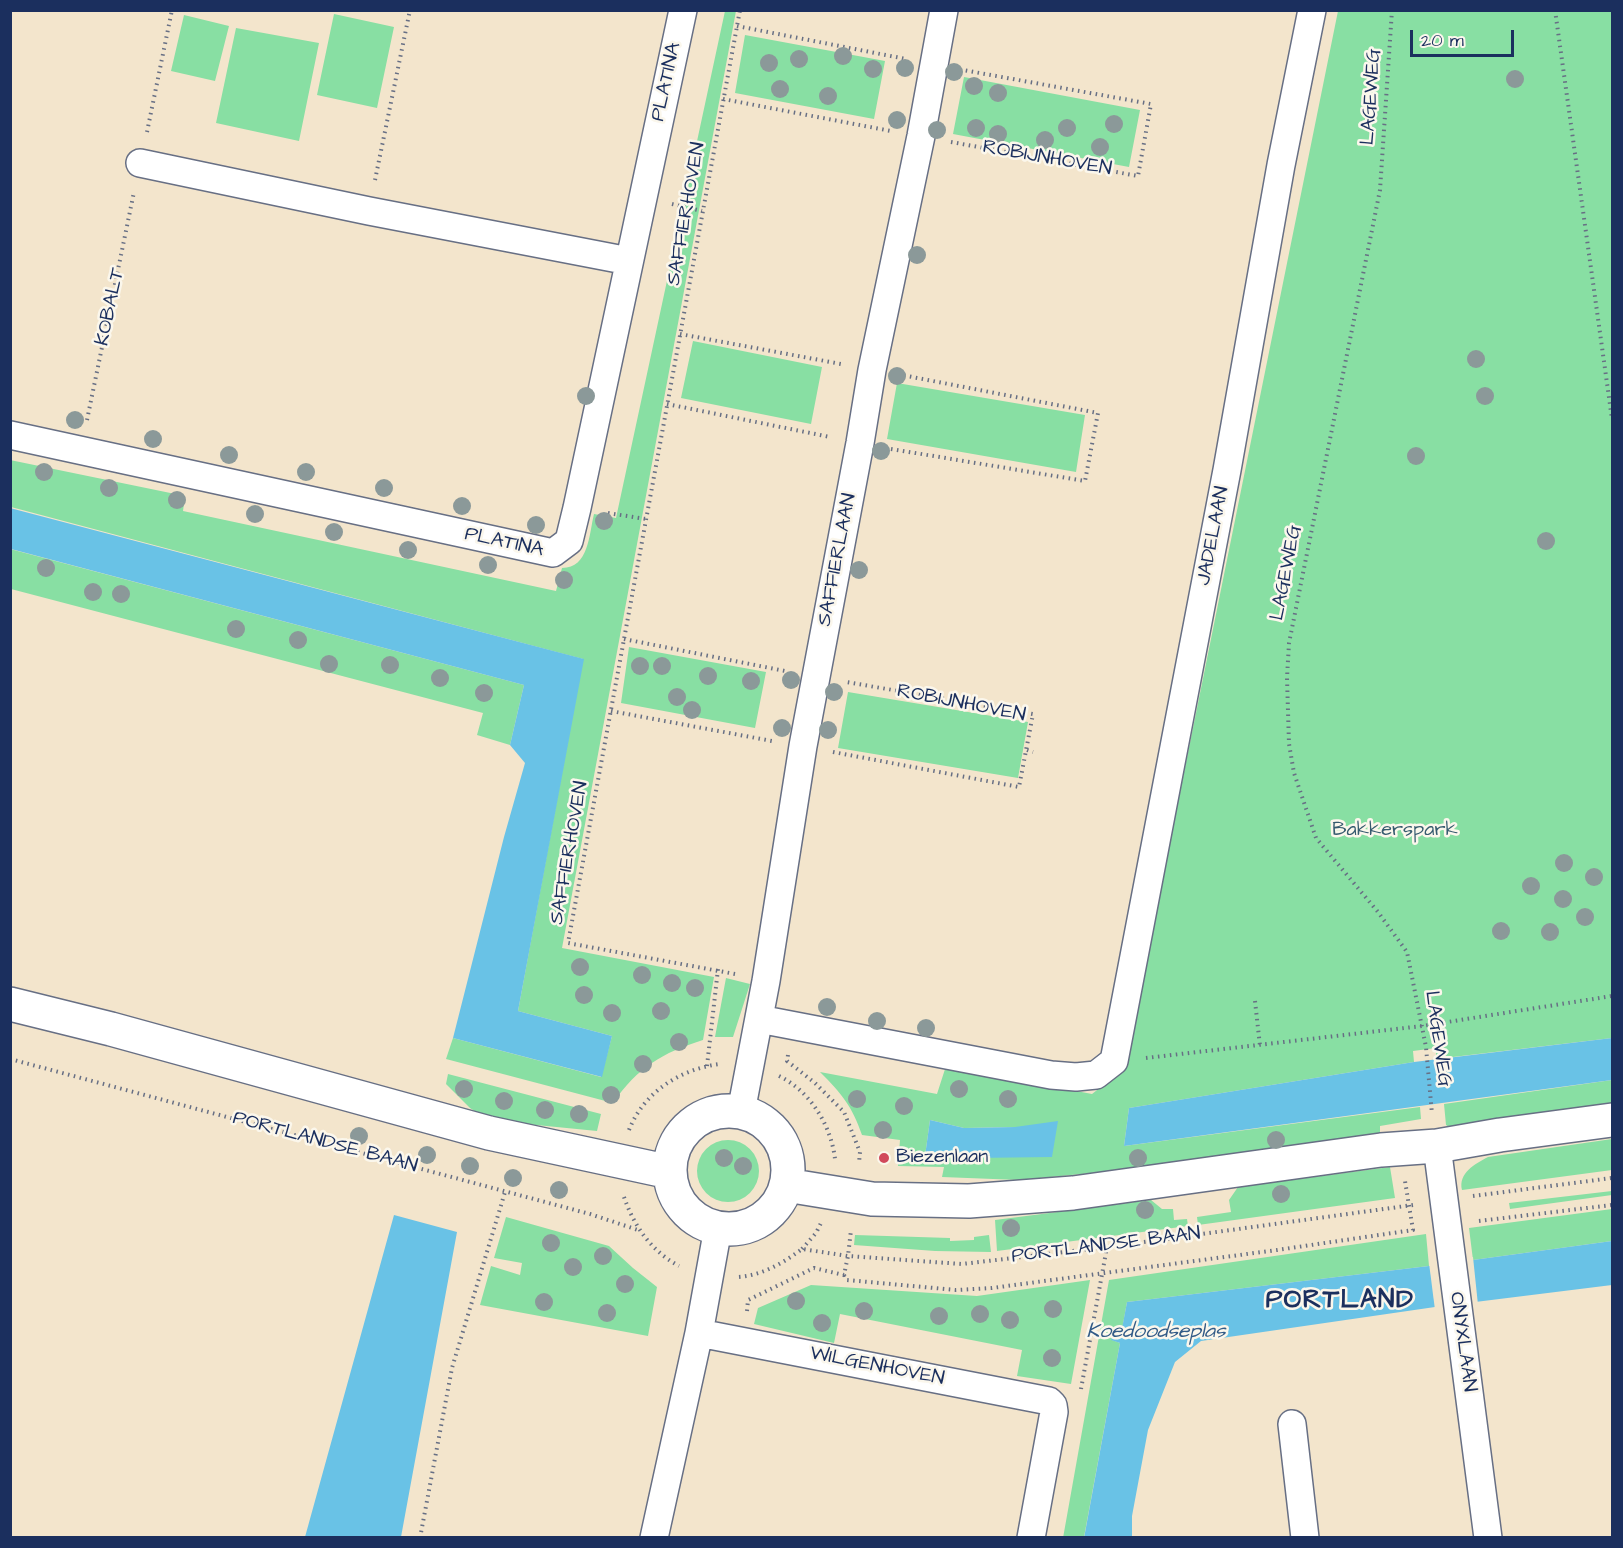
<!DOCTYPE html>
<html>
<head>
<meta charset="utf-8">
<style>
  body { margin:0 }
  #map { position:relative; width:1623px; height:1548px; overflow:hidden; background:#f3e5cc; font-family:"Architects Daughter",sans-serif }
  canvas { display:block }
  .frame { position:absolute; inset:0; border:12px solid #1b2f5e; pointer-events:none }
  .scale { position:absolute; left:1410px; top:30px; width:104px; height:27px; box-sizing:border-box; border:3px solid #1b2f5e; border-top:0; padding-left:8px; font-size:18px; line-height:21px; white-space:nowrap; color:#1b2f5e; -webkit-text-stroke:4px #fbf7ec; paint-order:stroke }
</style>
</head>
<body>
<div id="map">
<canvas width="1623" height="1548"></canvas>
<div class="frame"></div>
<div class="scale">20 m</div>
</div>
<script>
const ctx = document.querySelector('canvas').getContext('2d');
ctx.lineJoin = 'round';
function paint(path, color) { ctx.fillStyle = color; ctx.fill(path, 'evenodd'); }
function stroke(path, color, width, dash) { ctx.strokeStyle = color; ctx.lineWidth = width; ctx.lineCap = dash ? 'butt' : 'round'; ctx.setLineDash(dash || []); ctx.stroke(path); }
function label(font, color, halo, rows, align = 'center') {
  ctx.font = font + ' "Architects Daughter",sans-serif'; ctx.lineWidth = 5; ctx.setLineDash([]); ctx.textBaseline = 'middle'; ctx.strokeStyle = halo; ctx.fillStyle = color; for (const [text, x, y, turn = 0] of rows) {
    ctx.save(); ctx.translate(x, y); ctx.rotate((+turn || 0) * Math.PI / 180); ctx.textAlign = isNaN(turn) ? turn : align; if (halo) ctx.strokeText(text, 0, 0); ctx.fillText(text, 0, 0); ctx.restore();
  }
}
paint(new Path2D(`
  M725,11H736L562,948L714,977L703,1040C662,1053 638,1067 613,1103L446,1059L453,1038L601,1077L612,1036L518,1011L583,659L11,507L10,460L185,496L183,511L556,591L562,568C589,568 589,534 594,514L616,518Z
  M1338,11H1612V1038L1436,1059V1048L1413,1051L1414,1062L1129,1108L1124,1146L1420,1107L1421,1119L1380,1126V1133L1092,1173L1019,1180L942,1177L944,1167L898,1166L900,1140L862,1135C852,1106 842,1094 820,1072L937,1094L946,1066L1092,1094L1124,1069ZM930,1120L964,1128L1015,1127L972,1158L925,1156Z
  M334,14L394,27L377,108L317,95Z
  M184,15L229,26L215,81L171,71Z
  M236,28L319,43L299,141L216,123Z
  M745,35L885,61L874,119L735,93Z
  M964,77L1140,110L1129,167L953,134Z
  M693,341L822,367L811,424L681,398Z
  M897,383L1085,415L1076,472L887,439Z
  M10,549L524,685L510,745L477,735L483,713L11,589Z
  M629,647L766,672L755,728L621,703Z
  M848,692L1028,722L1018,778L838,748Z
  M726,978L750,984L733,1037H715Z
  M448,1074L601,1114L597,1131L506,1122L482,1116L470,1108L446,1084Z
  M1612,1080V1105L1449,1127L1446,1125L1444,1104Z
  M1612,1139V1170L1462,1190C1458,1173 1475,1164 1488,1157Z
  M697 1171a31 31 0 1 1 62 0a31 31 0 1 1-62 0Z
  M1390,1167L1395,1198L1198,1225L1197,1217L1231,1212L1229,1200L1238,1187Z
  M1612,1191V1195L1510,1209L1509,1203Z
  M1151,1200L1162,1209H1173L1174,1220L1187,1219L1188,1226L997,1251L995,1220Z
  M1612,1209V1241L1473,1260L1469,1228Z
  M506,1217L609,1246L633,1268L657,1287L648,1336L480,1305L491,1266L520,1275L522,1263L494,1258Z
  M1426,1234L1429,1266L1127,1302L1121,1335L1112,1340L1120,1343L1084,1537L1063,1538L1109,1280Z
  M855,1235L950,1238V1241L974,1240V1237L989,1235L991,1252L935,1251L854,1245Z
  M1090,1280L1071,1384L1017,1376L1022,1350L840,1314L834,1343L754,1324L758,1308L811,1285L977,1296Z`), '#88dfa3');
paint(new Path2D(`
  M10,508L584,659L518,1011L612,1036L602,1077L453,1038L504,837L525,763L510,745L524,685L11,549Z
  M1612,1038V1080L1124,1146L1129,1108L1414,1062Z
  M930,1120L964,1128L1015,1127L1058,1121L1052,1157L972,1158L925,1156Z
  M394,1215L457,1232L401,1537H305Z
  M1612,1241V1285L1435,1307L1201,1341L1175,1362L1148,1430L1132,1516V1537L1084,1538L1120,1343L1111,1340L1113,1334H1121L1127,1302L1429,1266Z`), '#69c2e6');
paint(new Path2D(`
  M1473,1257L1478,1305L1435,1310L1429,1263Z`), '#f3e5cc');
const minor = new Path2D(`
  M140,163L369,211L629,261
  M10,435L553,553L569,541L577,508L683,10
  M759,1019L1051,1075L1076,1077L1096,1075L1114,1061L1227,470L1281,165L1312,10
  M741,1112L766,981L803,746L860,443L872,370L921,136L944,10
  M1437,1146L1488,1538
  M699,1333L1049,1401L1053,1405L1054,1412L1031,1538
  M1292,1424L1305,1538
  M654,1538L699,1333L718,1228`);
const tertiary = new Path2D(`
  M10,1004L111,1029L489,1133L670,1172
  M670 1170a59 59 0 1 1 118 0a59 59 0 1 1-118 0Z
  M786,1185L872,1199L969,1201L1073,1193L1381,1150L1437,1146L1500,1135L1612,1120`);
stroke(minor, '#676f84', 30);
stroke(tertiary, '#676f84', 36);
stroke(new Path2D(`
  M1392,10L1380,190L1289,643L1287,678L1289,744L1294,773L1316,838L1378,912L1407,952L1426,1047L1432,1114
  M1449,10H1461
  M1555,10L1612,419
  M1611,10L1612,13
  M737,26L906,59
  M723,99L891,131
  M147,132L172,10
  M951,142L1138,176L1151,104L963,70
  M375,180L410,10
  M672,204L702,211
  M680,334L841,364
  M667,404L830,437
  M87,420L134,192
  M891,449L1085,481L1098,413L902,375
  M608,513L646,519
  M624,639L785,671
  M611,711L772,741
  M1027,750L1033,752
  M833,752L1019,787L1033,714L846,682
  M735,974L568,943L740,10
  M1255,1001L1260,1046
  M788,1055L787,1061L815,1083L844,1112L860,1152L859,1163
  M1146,1058L1422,1026L1612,996
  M10,1059L590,1214L638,1230
  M707,1066L718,969
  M779,1076C810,1091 831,1125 835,1159
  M629,1130C644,1092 680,1069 720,1064
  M1473,1196L1612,1178
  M624,1197C634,1226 651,1251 679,1266
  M1479,1221L1612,1205
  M802,1249L816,1233L821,1223
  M844,1275L847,1280L956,1290L992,1288L1277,1250L1413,1230L1405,1181
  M739,1277C763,1275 783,1263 802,1249L848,1256L962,1264L1107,1247L1413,1205
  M747,1311L748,1300L814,1268L844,1275L848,1256L851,1230
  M1081,1389L1107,1247
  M420,1538L452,1368L505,1192`), '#676f84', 4, [1.5, 4.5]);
stroke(minor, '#fff', 27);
stroke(tertiary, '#fff', 33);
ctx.fillStyle = '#8b9999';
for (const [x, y] of [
  [843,56],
  [799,59],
  [769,63],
  [905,68],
  [873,69],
  [954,72],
  [1515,79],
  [974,86],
  [780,89],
  [998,93],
  [828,96],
  [897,120],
  [1114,124],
  [976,128],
  [1067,128],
  [937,130],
  [998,134],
  [1045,140],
  [1100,147],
  [917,255],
  [1476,359],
  [897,376],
  [586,396],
  [1485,396],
  [75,420],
  [153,439],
  [881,451],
  [229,455],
  [1416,456],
  [44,472],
  [306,472],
  [109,488],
  [384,488],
  [177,500],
  [462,506],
  [255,514],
  [604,521],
  [536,525],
  [334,532],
  [1546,541],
  [408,550],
  [488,565],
  [46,568],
  [859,570],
  [564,580],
  [93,592],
  [121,594],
  [236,629],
  [298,640],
  [329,664],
  [390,665],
  [640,666],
  [662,666],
  [708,676],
  [440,678],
  [791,680],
  [751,681],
  [834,692],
  [484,693],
  [677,697],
  [692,710],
  [782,728],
  [828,730],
  [1564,863],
  [1594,877],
  [1531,886],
  [1563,899],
  [1585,917],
  [1501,931],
  [1550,932],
  [580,967],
  [642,975],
  [672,983],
  [695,988],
  [584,995],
  [827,1007],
  [661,1011],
  [612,1013],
  [877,1021],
  [926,1028],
  [679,1042],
  [643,1064],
  [464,1089],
  [959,1089],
  [611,1095],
  [857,1099],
  [1008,1099],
  [504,1101],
  [904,1106],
  [545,1110],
  [579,1114],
  [883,1130],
  [359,1136],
  [1276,1140],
  [427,1155],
  [724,1158],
  [1138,1158],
  [470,1166],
  [743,1166],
  [513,1178],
  [559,1190],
  [1281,1194],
  [1145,1210],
  [1011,1228],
  [551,1243],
  [603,1256],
  [573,1267],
  [625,1284],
  [796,1301],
  [544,1302],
  [1053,1309],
  [864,1311],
  [607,1313],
  [980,1314],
  [939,1316],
  [1010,1320],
  [822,1323],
  [1052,1358]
]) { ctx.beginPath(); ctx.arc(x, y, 9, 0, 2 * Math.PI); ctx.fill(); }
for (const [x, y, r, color] of [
  [884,1158,6,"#d1495b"]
]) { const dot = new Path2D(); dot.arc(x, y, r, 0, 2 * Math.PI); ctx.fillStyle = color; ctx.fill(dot); stroke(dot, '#fbf7ec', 2); }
label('20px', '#1b2f5e', '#fbf7ec', [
  ["PLATINA",667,82,-78],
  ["LAGEWEG",1372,97,-86],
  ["ROBIJNHOVEN",1047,159,10],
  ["SAFFIERHOVEN",687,214,-80],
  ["KOBALT",111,307,-78],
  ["JADELAAN",1214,536,-79],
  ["PLATINA",504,543,12],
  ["SAFFIERLAAN",838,560,-79],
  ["LAGEWEG",1287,573,-79],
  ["ROBIJNHOVEN",961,704,11],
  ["SAFFIERHOVEN",570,853,-80],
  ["LAGEWEG",1437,1039,82],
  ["PORTLANDSE BAAN",325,1143,15],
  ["PORTLANDSE BAAN",1106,1246,-7],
  ["ONYXLAAN",1462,1342,82],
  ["WILGENHOVEN",877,1367,11]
]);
label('20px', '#365b6f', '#fbf7ec', [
  ["Bakkerspark",1395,831]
]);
label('20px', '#1b2f5e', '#fbf7ec', [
  ["Biezenlaan",896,1158]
], 'left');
label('italic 21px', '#325b87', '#fbf7ec', [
  ["Koedoodseplas",1156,1333]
]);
ctx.letterSpacing = '1.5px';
label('bold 26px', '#1b2f5e', '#fbf7ec', [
  ["PORTLAND",1340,1302]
]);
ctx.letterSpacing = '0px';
</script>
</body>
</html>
